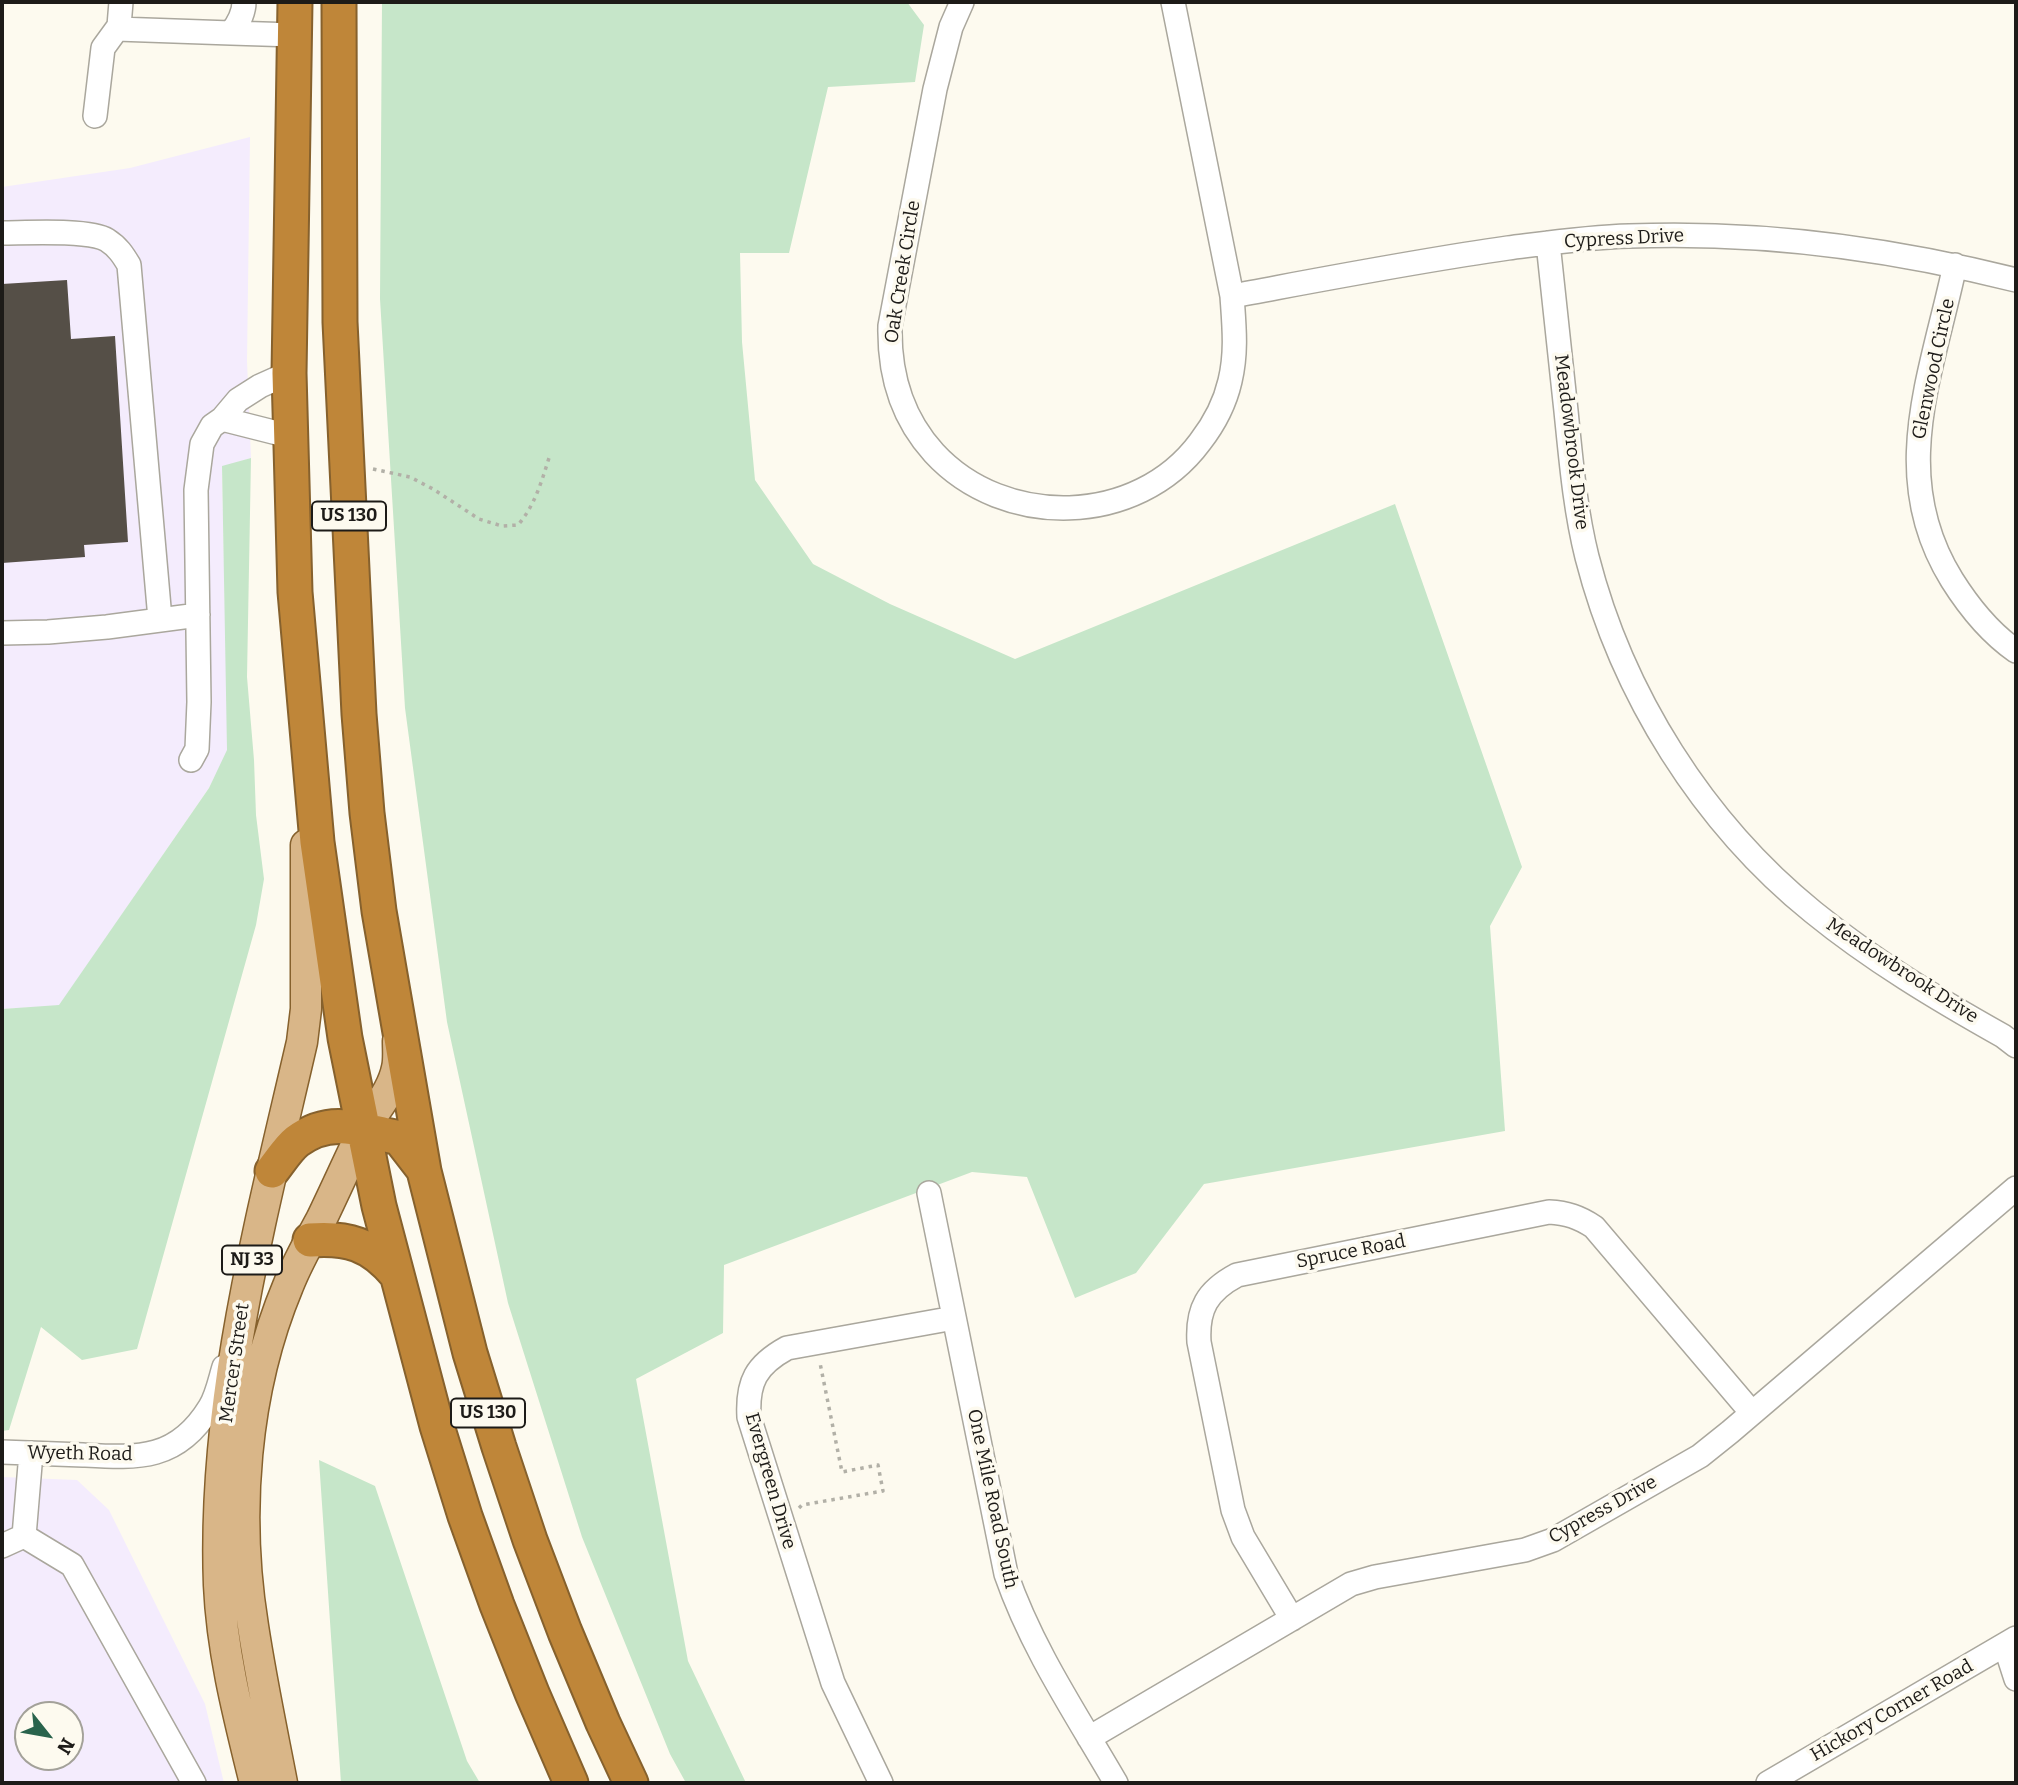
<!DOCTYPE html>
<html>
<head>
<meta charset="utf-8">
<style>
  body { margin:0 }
  #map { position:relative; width:2018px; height:1785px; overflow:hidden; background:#fdfaef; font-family:Bitter,serif }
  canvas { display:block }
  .frame { position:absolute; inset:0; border:4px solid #1d1b18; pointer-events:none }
  .north { position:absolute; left:14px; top:1701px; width:70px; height:70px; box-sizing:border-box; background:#fdfaef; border:2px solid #a3a199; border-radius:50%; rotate:121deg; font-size:19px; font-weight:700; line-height:28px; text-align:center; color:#1d1b18 }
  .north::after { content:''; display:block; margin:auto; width:24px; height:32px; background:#29634c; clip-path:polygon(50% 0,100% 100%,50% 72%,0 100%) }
</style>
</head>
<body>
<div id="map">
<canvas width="2018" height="1785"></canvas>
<div class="frame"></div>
<div class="north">N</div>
</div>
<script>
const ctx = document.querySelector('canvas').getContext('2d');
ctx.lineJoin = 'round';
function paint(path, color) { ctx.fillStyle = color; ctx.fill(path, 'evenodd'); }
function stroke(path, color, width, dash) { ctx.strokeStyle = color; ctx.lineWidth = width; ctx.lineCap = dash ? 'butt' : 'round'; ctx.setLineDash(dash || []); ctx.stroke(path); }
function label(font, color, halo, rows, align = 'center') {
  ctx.font = font + ' Bitter,serif'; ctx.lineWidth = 7; ctx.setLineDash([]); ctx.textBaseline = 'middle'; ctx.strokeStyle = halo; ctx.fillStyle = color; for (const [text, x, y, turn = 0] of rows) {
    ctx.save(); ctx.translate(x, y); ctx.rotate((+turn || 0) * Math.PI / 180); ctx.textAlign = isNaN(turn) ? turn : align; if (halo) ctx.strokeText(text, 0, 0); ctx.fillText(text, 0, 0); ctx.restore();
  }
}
paint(new Path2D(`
  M250,137L247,361L251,458L222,467L228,750L209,788L59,1006L2,1009V187L130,168Z
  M2,1477L77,1480L109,1510L205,1704L224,1783H2ZM28,1715H70V1757H28Z`), '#f4ecfd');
paint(new Path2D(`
  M382,2H907L924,25L915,82L828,87L789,253H740L742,342L755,480L813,564L890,604L1015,659L1395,504L1522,867L1490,926L1505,1131L1204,1184L1136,1273L1075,1298L1027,1177L972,1172L724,1265L723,1333L636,1379L688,1661L746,1783H686L670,1754L582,1537L508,1303L447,1022L405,708L380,299Z
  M251,458L247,677L254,760L256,815L264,879L256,925L137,1349L82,1360L41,1327L9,1430L2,1431V1009L59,1005L209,788L227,750L222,466Z
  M319,1460L375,1486L467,1761L480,1783H341Z`), '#c6e6c9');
paint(new Path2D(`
  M67,280L71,339L115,336L128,542L84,545L85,557L2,563V284Z`), '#554f47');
const minor = new Path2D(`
  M962,2L951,27L935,89L890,326C889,373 901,417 934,453C1004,529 1137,527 1200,442C1214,424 1225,403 1230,381C1237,352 1234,325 1232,296L1173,2
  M117,29L231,33C238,24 244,14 244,2
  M231,33L294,35
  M95,116L103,48L119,26L121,2
  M2,233C25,233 89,229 107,240C118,247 123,255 129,265L160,619
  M1548,243C1554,299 1560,355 1566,411C1571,460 1575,509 1587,557C1622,694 1703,823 1813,912C1872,960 1937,999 2003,1036L2016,1046
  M1955,265C1932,374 1887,476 1952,580C1969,607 1990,633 2016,651
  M1232,296C1324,279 1416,261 1508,248C1548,243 1589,237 1629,236C1760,231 1889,248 2016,280
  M222,419L289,436
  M2,633L48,632L107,627L198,615
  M191,760L197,749L199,702L196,490L202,444L212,426L222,419L238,400L260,386L289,373
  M929,1193L1006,1574C1032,1649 1076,1714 1116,1783
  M2,1452C29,1453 56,1454 83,1455C138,1458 177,1461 210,1407C217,1396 220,1380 224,1367
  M31,1453L24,1536L72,1565L194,1783
  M2,1546L24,1536
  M1292,1619L1243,1537L1233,1510L1199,1342C1197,1309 1207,1291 1237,1275L1549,1212C1567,1213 1579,1217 1594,1227L1752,1413
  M2005,1645L2016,1679
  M1089,1738L1351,1584L1375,1577L1525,1550L1553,1540L1700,1456L1730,1432L2016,1188
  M881,1783L833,1683L749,1417C747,1382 756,1365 787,1348L954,1318
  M1768,1783L2016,1638`);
const major = new Path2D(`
  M255,1783C239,1718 222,1653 219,1585C212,1400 261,1220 302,1042L306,1009V845
  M282,1783C272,1731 261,1679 253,1626C235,1515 244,1391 288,1286C297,1263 309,1242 321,1220C335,1191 348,1162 362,1133C373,1111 392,1093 397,1068C399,1060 398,1050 398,1041`);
const highway = new Path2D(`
  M295,2L289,373L295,592L317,842L345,1038L379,1206L437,1426L465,1516L497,1605L532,1693L571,1783
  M339,2L340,322L359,714L367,813L379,911L424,1171L470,1353L499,1447L530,1540L565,1632L603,1723L631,1783
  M272,1171C280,1161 288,1148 297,1141C331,1115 362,1130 399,1138L423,1169
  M310,1240C347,1237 371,1244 396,1274`);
stroke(minor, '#aaa79d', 26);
stroke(major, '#86612d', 33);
stroke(highway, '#86612d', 37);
stroke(new Path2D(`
  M373,469L410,477L433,489L479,519L502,526L518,525C535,505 541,483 549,458
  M799,1508L802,1505L883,1491L878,1465L842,1472L820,1363`), '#b2b0a7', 3.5, [3.5, 5]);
stroke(minor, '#fff', 23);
stroke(major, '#d9b688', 30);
stroke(highway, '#bf8639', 33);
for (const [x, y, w] of [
  [349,516,74],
  [252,1260,60],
  [488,1413,74]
]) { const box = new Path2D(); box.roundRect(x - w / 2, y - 14.5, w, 29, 5); ctx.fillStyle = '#fdfaef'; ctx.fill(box); stroke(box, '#1d1b18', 2); }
label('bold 18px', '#1d1b18', null, [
  ["US 130",349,516],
  ["NJ 33",252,1260],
  ["US 130",488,1413]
]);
label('19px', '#1d1b18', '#fdfaef', [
  ["Cypress Drive",1624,239,-3],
  ["Oak Creek Circle",903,272,-81],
  ["Glenwood Circle",1934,369,-78],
  ["Meadowbrook Drive",1571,442,83],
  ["Meadowbrook Drive",1902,971,33],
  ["Spruce Road",1351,1252,-11],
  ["Mercer Street",235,1363,-82],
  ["Wyeth Road",80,1454,1],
  ["Evergreen Drive",770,1481,74],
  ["One Mile Road South",992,1499,78],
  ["Cypress Drive",1603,1510,-29],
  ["Hickory Corner Road",1892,1711,-30]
]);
</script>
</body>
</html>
